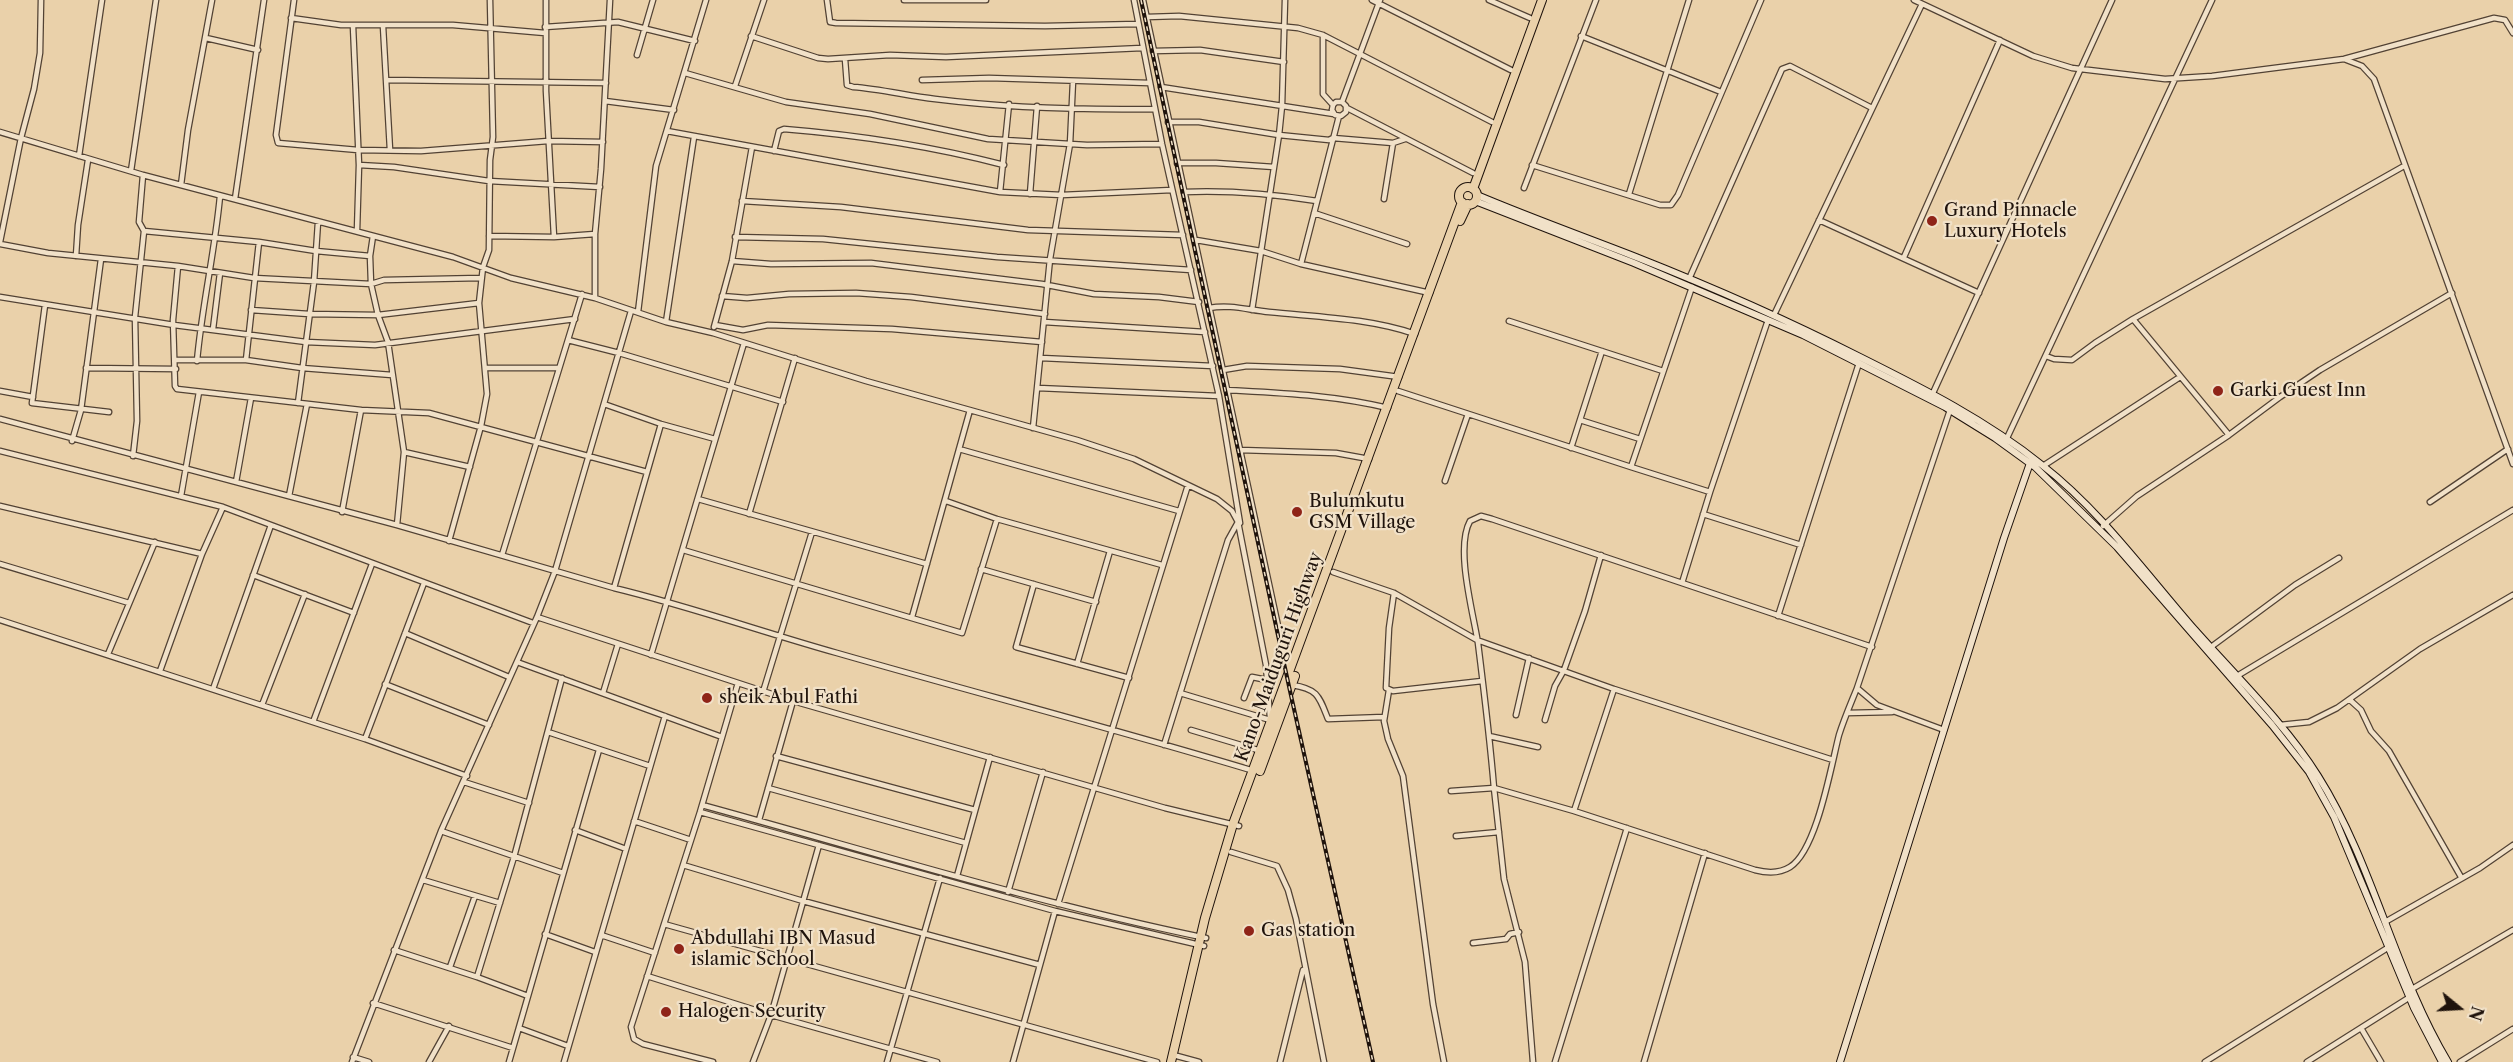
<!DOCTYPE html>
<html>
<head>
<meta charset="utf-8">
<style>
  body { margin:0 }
  #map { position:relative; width:2513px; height:1062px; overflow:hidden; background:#ead1aa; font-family:"Libre Caslon Text",serif }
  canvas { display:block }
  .north { position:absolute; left:2429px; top:978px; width:60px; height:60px; -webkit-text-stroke:4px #f1e1c8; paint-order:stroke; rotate:108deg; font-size:16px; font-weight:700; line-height:24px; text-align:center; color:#1f130c }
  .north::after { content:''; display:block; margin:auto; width:21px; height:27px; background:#1f130c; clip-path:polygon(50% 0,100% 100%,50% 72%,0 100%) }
</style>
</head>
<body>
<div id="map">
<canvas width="2513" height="1062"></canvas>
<div class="north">N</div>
</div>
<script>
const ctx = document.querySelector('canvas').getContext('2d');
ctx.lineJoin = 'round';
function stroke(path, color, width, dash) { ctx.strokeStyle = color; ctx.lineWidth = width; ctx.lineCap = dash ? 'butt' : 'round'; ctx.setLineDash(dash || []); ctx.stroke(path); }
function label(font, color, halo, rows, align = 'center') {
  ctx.font = font + ' "Libre Caslon Text",serif'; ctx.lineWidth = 4.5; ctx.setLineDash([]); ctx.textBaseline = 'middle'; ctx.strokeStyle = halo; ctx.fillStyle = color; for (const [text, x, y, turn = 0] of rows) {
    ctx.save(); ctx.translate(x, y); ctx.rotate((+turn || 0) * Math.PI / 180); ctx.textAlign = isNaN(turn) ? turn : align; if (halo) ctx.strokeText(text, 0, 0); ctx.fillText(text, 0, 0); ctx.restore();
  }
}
const street = new Path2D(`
  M294,0L276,135L278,143L358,150L421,151L548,141L603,142
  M546,0V91L554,237
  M827,0L830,22L836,23L1045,26L1138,24
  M904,0H986
  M1134,0L1162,144L1219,396L1240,523
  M1143,0L1288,672
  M1372,0L1511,70
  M1489,0L1530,18
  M1914,0L2033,56L2072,68L2165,79L2212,76L2344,59L2494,18L2505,20L2513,33
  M1147,17L1179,16L1298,28L1323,35L1492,122
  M291,18L341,25H453L545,33
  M353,26L359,165L357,231
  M383,26L390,150
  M545,27L618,22L695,41
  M1323,35V94L1333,105L1332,110L1335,115L1341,116L1346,112V106L1342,102H1336L1333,105
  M751,36L818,58L828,59L890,55L946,57L1142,48
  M1581,36L1721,92
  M206,38L258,50
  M1153,51L1200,50L1284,62
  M637,55L653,0
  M845,59L847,85L853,87C881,89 908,96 935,99C1007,108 1082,110 1154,109
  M2344,59L2362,66L2374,79L2513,464
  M685,73L786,102L870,114L988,139L1087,145L1162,144
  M387,80L606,83
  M922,80L989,78L1149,83
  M735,86L764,0
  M1161,87L1334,114
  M605,101L674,110
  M1342,102L1380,0
  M1347,108L1473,173
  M1168,122H1199L1279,135L1329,140L1333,138L1393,143L1405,139
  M667,131L1000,192L1062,195L1172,190
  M0,132L143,175L453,257L511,278L595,298L666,322L713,333L866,381L1077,440L1134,459L1217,499L1232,511L1238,522L1266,665L1270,718
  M774,151L779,131L784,129C858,135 931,146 1004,165
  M79,156L102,0
  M1177,163H1216L1274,167
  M359,165L394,167L489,181L600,187
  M1532,165L1660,205H1671L1678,195L1761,0
  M131,171L156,0
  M181,185L188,130L212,0
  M1524,188L1596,0
  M1000,192L1009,104
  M1184,192C1228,190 1273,194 1317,201
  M1030,194L1037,106
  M1629,194L1689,0
  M235,199L264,0
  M1384,199L1393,143
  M742,201L841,207L1028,230L1183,235
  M1314,213L1407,244
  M1819,220L1979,293
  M144,231L259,242L316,251L370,256
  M373,236L370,256L371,284L378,315L388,342L404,452L397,525
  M489,236L554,237L595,234
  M735,237L823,239L997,257L1191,270
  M1196,240L1261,251L1301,264L1430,293
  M0,242L21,138L34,89L40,53L41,0
  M0,244L48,253L178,266L254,278L371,284L384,280L481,278
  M76,256L78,225L88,160
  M1904,257L2000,40
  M732,261L771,264L871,263L1042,284L1094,294L1159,297L1199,302
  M1301,264L1339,116
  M178,266L173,320L175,386L177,389L361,410L429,413L647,472
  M1689,279L1782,69L1790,66L1872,108
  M1692,287L1631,467L1710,492L1682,583L1872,647
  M722,296L747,298L789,294L856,293L911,297L1045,314
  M0,297L174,325L306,342L375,345L575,319
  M595,298V234L601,169L610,0
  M45,305L32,403L109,412
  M1209,308C1230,304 1248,310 1269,312C1316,317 1369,318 1415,334
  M251,310L309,314L378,315L479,303
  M1252,310L1279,135L1282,106L1285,0
  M638,312L656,166L706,0
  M1774,315L1922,4
  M2133,319L2404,166
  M1509,321L1663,371
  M666,322L694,137
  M1044,322L1205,332
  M715,325L743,330L768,325L892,329L1042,342
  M714,327L732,261L752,147
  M213,329L220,273
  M568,340L619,353L783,402
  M2046,356L2054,359L2072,360L2095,343L2133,319L2229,435
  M1041,358L1213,366
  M175,360H246L302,368L392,375
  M246,360L259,242
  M197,361C202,305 215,251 220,196
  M86,368L176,369
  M486,368H559
  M1223,370L1247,366L1340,369L1399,377
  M1038,388L1219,396
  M1227,390C1281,393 1335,395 1388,408
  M0,391L33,397
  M1398,391L1631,467
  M1933,393L2112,0
  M298,403L314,282L318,222
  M604,404L661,424L715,439
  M0,419L397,525L614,588C689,606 762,632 837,653C976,693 1115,729 1254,771
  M1580,420L1640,439
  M1033,428L1050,259L1070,144L1073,81
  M2007,438L2212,0
  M72,441L81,410L101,259
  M1571,448L1602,351
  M959,449L1179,511
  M1240,450L1336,453L1369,459
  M0,451L223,507L533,623
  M404,452L470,467
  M133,456L137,421L135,317L144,231L139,222L143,175
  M2043,466L2180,377
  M1445,481L1468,414
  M236,482L251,398
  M1710,492L1768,320
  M181,496L199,392
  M289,496L307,404
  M698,499L927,564
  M946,501L997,519L1162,565
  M2430,502L2508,449
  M0,506L202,554
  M342,512L361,410
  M749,514L795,358
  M1703,514L1801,545
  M2103,526L2137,496L2229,435L2280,397L2320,370L2452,293
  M449,541L481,426L487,394L479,303L483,267L489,250L490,160L493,137L490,0
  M683,550L962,633L997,519
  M502,555L582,294
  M0,564L129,603
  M981,569L1096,602
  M1333,572L1394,593L1477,640L1614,689L1833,760
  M253,575L354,613
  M1034,584L1016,647L1129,678
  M614,588L661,424
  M1394,593L1389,628L1386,688L1393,691L1482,681
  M1778,616L1859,363
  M537,617L793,701L1165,808L1239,826
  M912,617L970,410
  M0,620L365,739L467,776
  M405,633L509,677
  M2211,647L2295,585L2339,558
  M108,654L155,542
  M651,655L744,343
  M517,662L722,737
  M1077,664L1110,551
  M160,671L202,554L223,507
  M2237,676L2513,510
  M385,684L489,725
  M1292,685C1318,689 1319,696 1328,719L1384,717
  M213,689L271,525
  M1389,690L1384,721L1388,739L1403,776L1433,1004L1444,1062
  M763,692L812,532
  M603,693L618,644
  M1180,693L1270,720
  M1244,698L1252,677L1267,680
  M2350,700L2361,710L2371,731L2389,751L2461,877
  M262,705L305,594
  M1847,713L1892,712
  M1516,715L1529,658
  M1545,720L1555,686L1564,670L1585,611L1601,555
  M313,722L372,564
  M2280,725L2309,722L2337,708L2420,649L2513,595
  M1191,730L1261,751
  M1944,730L1877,705L1857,688L1950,410
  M548,732L650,766
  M1489,736L1538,747
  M365,739L424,583
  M1164,745L1228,540L1238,522
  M776,756L975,810
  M464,782L529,803
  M768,788L966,843
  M1451,791L1494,788C1490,740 1484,691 1478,643C1473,612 1455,548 1470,521L1481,516L1492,519L1682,583
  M702,805C870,851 1036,903 1206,938
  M1574,811L1614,689
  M700,812L1055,911L1204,946
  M759,820L793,701
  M634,821L691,840
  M575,830L626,849
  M441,831L563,873
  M1456,836L1499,832
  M1231,852L1277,866L1288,890L1296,919L1324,1062
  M683,865L803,901L1040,965
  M957,876L990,757
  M423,880L500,903
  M1008,892L1043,772
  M1058,904L1188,485
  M2385,922L2480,868L2513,845
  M664,924L1157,1062
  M545,934L595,952
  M601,935L655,953
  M1473,943L1506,939L1510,934L1519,932
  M394,950L477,977L528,996
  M450,967L475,896
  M647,976L771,1015L937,1062
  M477,977L514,857L562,678
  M2412,989L2513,930
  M373,1003L513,1048
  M519,1028L568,1046
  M2361,1028L2381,1062
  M1177,1056L1199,1062
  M353,1057L369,1062
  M352,1062L441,831L537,617L555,571L631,311
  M429,1062L449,1026
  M509,1062L599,750
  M564,1062L665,716
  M713,1062L643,1044L634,1039L631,1027L700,812L738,683
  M753,1062L771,1015L819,845
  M887,1062L940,878
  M1013,1062L1055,911
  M1280,1062L1303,970
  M1533,1062L1525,962L1504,879L1494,788L1574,811L1755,870C1767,873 1779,874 1790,867C1817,850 1831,766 1839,735C1844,719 1851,703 1857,688
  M1555,1062L1627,828
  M1644,1062L1705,853
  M2205,1062L2389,947
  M2307,1062L2410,997
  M2460,1062L2513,1029`);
const secondary = new Path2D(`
  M1477,195C1529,217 1582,236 1636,257C1712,287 1787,320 1860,357C1924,389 1986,420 2042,465C2101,511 2146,574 2195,630C2235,675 2286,725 2318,776C2374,865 2394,972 2448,1062
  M1475,201L1634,263L1803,335L1945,407L1995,438L2035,467L2117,547L2272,725L2309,772L2334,817L2414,1008L2442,1062
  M1840,1062L2004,538L2030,463`);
const highway = new Path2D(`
  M1459 196a9 9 0 1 1 18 0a9 9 0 1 1-18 0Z
  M1473,189L1542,0
  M1460,221L1468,204
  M1260,771L1295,676
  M1171,1062L1205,918L1233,824L1462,202`);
stroke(street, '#524234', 7);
stroke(secondary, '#1f130c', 8);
stroke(highway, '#1f130c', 10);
stroke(street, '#f1e1c8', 4.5);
stroke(secondary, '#f1e1c8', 6);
stroke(highway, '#ead1aa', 8);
const rail = new Path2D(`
  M1141,0L1290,691L1373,1062`);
stroke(rail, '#1f130c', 4);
stroke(rail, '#f1e1c8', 1.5, [4.5]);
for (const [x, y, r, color] of [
  [1932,221,6,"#8f2418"],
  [2218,391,6,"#8f2418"],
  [1297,512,6,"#8f2418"],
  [707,698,6,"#8f2418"],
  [1249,931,6,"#8f2418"],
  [679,949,6,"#8f2418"],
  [666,1012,6,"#8f2418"]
]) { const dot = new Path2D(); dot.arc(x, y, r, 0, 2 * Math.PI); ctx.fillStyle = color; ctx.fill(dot); stroke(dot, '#f1e1c8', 2); }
label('18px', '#1f130c', '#f1e1c8', [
  ["Grand Pinnacle",1944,211],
  ["Luxury Hotels",1944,232],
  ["Garki Guest Inn",2230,391],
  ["Bulumkutu",1309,502],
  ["GSM Village",1309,523],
  ["sheik Abul Fathi",719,698],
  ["Gas station",1261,931],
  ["Abdullahi IBN Masud",691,939],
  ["islamic School",691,960],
  ["Halogen Security",678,1012]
], 'left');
label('18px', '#1f130c', '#f1e1c8', [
  ["Kano-Maiduguri Highway",1279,657,-70]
]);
</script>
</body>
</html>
